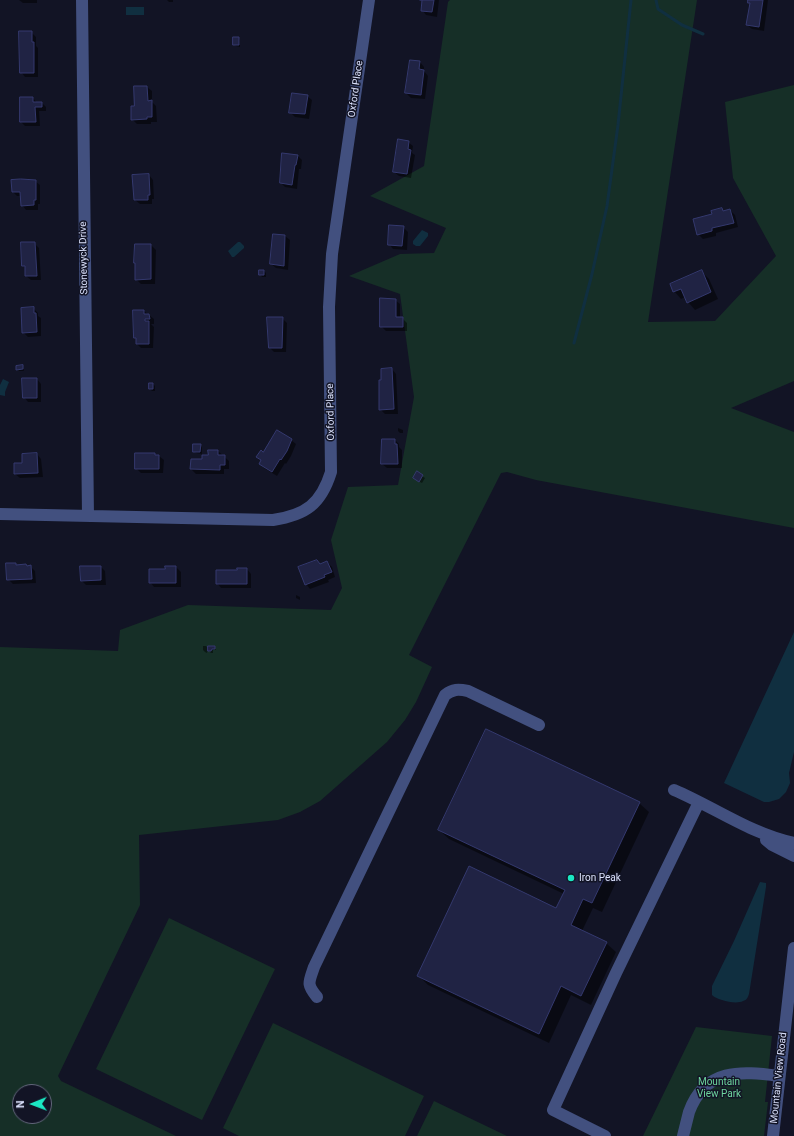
<!DOCTYPE html>
<html>
<head>
<meta charset="utf-8">
<style>
  body { margin:0 }
  #map { position:relative; width:794px; height:1136px; overflow:hidden; background:#121425; font-family:Roboto,sans-serif }
  canvas { display:block }
  .north { position:absolute; left:12px; top:1084px; width:40px; height:40px; box-sizing:border-box; background:#121425; border:1px solid #62667b; border-radius:50%; rotate:269deg; font-size:11px; font-weight:700; line-height:16px; text-align:center; color:#dae0fb }
  .north::after { content:''; display:block; margin:auto; width:14px; height:18px; background:#1be7c3; clip-path:polygon(50% 0,100% 100%,50% 72%,0 100%) }
</style>
</head>
<body>
<div id="map">
<canvas width="794" height="1136"></canvas>
<div class="north">N</div>
</div>
<script>
const ctx = document.querySelector('canvas').getContext('2d');
ctx.lineJoin = 'round';
function paint(path, color) { ctx.fillStyle = color; ctx.fill(path, 'evenodd'); }
function stroke(path, color, width, dash) { ctx.strokeStyle = color; ctx.lineWidth = width; ctx.lineCap = dash ? 'butt' : 'round'; ctx.setLineDash(dash || []); ctx.stroke(path); }
function label(font, color, halo, rows, align = 'center') {
  ctx.font = font + ' Roboto,sans-serif'; ctx.lineWidth = 3; ctx.setLineDash([]); ctx.textBaseline = 'middle'; ctx.strokeStyle = halo; ctx.fillStyle = color; for (const [text, x, y, turn = 0] of rows) {
    ctx.save(); ctx.translate(x, y); ctx.rotate((+turn || 0) * Math.PI / 180); ctx.textAlign = isNaN(turn) ? turn : align; if (halo) ctx.strokeText(text, 0, 0); ctx.fillText(text, 0, 0); ctx.restore();
  }
}
paint(new Path2D(`
  M450,0H697L648,322L715,321L776,256L733,178L725,102L794,85V381L731,408L794,432V528L536,480L507,472L501,473L409,655L432,667L416,702L405,720L387,742L320,801L300,812L278,820L139,835L140,905L58,1076L61,1081L176,1136H0V647L118,651L120,630L188,605L331,610L342,588L331,540L348,487L398,485L414,397L400,294L349,276L400,254L434,253L446,228L370,196L424,166L448,2ZM20,1092H44V1116H20Z
  M169,918L275,969L202,1120L96,1069Z
  M273,1023L424,1096L405,1136H239L223,1128Z
  M696,1027L772,1036L765,1102H768L764,1136H643Z
  M434,1101L507,1136H417Z`), '#162f27');
paint(new Path2D(`
  M126,7H144V15H126Z
  M422,230L428,233V236L420,246H416L413,244V241Z
  M238,242H240L244,246V248L234,257H232L228,251Z
  M3,379L9,382L5,392V396L0,395V385Z
  M794,632V752L789,773L790,783L786,792L779,799L769,802H764L724,783Z
  M760,882L766,883V887L749,994C748,997 747,1000 743,1001C736,1005 717,1000 712,995V986L734,941Z`), '#102f40');
paint(new Path2D(`
  M19,0H37V3H23Z
  M167,0H173V2H169Z
  M422,0H439L437,17L426,15L422,10L423,1Z
  M749,0H768L764,31L752,29L747,25L751,4L749,2Z
  M31,32L36,37V46L38,48V77H25L21,72Z
  M238,38L240,40V47L236,46L234,44Z
  M420,62L424,67V71L428,76L425,99L411,98L406,93Z
  M147,87L152,91V102L156,106L157,122H151V124H137L132,119L135,107Z
  M307,96L312,100L309,119L295,117L290,112Z
  M33,98L37,103H42L46,107V111H39L40,126H25L21,122Z
  M408,142L413,146L412,153L415,155L411,178L399,176L394,172Z
  M297,155L302,160L301,169H299L297,189L285,187L281,183Z
  M149,175L153,180L154,199H152V204H140L135,200Z
  M35,181L40,185V204H38V210H26L22,205L21,196H17L13,192Z
  M722,209L724,212L730,210L735,215L738,227L716,233V236L703,239L698,234L713,215Z
  M403,227L408,232L407,250L393,249L389,244Z
  M274,235L285,236L290,240L288,270L276,268L271,264Z
  M34,243L39,248L41,280H31L26,276V269L23,265Z
  M151,245L156,250L155,284H141L136,279V264L135,263Z
  M264,271L266,273V277H262L260,274Z
  M701,271L709,279L718,299L695,310L688,302L685,297L681,299L674,291Z
  M395,300L400,304V318H402L407,323V331H386L381,326Z
  M33,308L38,313V316L41,318V336L28,337L23,332Z
  M134,311H144L154,319V324H151L154,327L153,348H141L137,344V340L135,338Z
  M282,318L287,323L286,352H274L270,348Z
  M22,366L24,371H19L17,369Z
  M392,369L396,374L398,414H385L380,409Z
  M37,379L41,384V402H28L24,397Z
  M153,384L155,386V391H152L150,389Z
  M398,428L403,430V433H400L398,431Z
  M291,440L296,444L291,456L286,464L285,463L277,476L264,468L260,463L261,461L258,457Z
  M395,440L399,444V447L402,450V468H387L382,464Z
  M200,445L202,447V454L196,453L194,451Z
  M218,451L229,461V469H224V474H196L191,469L209,456Z
  M37,454L41,459L43,477L20,478L15,474L23,464Z
  M155,454L159,456L164,460L163,473H141L136,468Z
  M417,473L425,478L422,483L416,480Z
  M327,562L332,567L335,577L328,580L329,582L310,589L306,584L320,565Z
  M7,565H26L30,566L35,571L36,583L13,584L8,579Z
  M101,567L105,571L106,585H86L82,581Z
  M176,567L181,572V587H154L150,582L166,570Z
  M247,569L251,574V588H221L217,583L238,571Z
  M296,595L300,597V600L296,598Z
  M203,646H206L209,649L214,647L216,650H213V653H211L208,650L207,653L205,652L203,650Z
  M639,803L649,812L602,912L593,908L582,931L606,943L616,952L591,1005L571,995L549,1043L428,985L418,975L557,909L564,894L449,839L439,830Z`), '#0007');
stroke(new Path2D(`
  M656,0L658,9L682,25L703,34
  M574,343L592,274L607,206L618,125L631,0`), '#102f40', 3);
const building = new Path2D(`
  M420,0H434L432,12L421,11L422,0Z
  M748,0H763L759,27L746,25L750,3H748Z
  M19,31H32V42H34V73H20Z
  M233,37H239V45H233Z
  M410,60L420,61L419,69L424,70L421,95L405,93Z
  M134,86H147L148,101L152,100V117H147V119L131,120V106H134Z
  M292,93L308,95L305,114L289,113Z
  M20,97H33V102H42V107H35L36,122H20Z
  M398,139L409,141L408,149L411,150L407,174L393,172Z
  M282,153L298,155L296,165H295L292,185L280,183Z
  M149,174L150,195H148V200H134L132,175Z
  M21,179L36,180V200H34V205L21,206L20,192H12L11,180Z
  M722,208L723,211L730,209L734,223L712,228V231L697,235L693,219L712,214L711,211Z
  M389,225L404,226L402,246L388,245Z
  M273,234L285,235L284,266L270,264Z
  M21,242H35L37,276H25V266H22Z
  M135,244H151V279L135,280V263H134Z
  M259,270H264V275H259Z
  M702,270L711,292L687,303L681,289L673,292L670,284Z
  M380,298L396,299V317H403V327H380Z
  M34,307V313H36L37,332L22,333L21,308Z
  M133,310H144V314H149L150,319H145V321H149V344H136V338H134Z
  M267,317H283L282,348H269Z
  M23,365V369L16,370V366Z
  M392,368L394,409L379,410V380H381V369Z
  M22,378H37V398H23Z
  M149,383H153V389H149Z
  M277,430L292,439L287,451L281,460L280,459L272,472L259,464L261,460L256,457L261,450L263,452Z
  M382,439H395V444H397L398,464H381Z
  M193,444H201L200,452H193Z
  M208,450H218V455H225V465H220V470L190,469L191,459H202V455H208Z
  M37,453L38,473L14,474V463H22V454Z
  M135,453H155V455H159V469H135Z
  M417,471L423,475L419,482L413,478Z
  M317,560L320,564L327,561L332,572L324,575L325,577L305,585L298,567Z
  M6,563H16V565L26,564L27,566L31,565L32,579L7,580Z
  M80,566H101V580L81,581Z
  M165,566H176V583H149V569H165Z
  M237,568H247V584H216V570H237Z
  M208,646H215V649H212L211,651H208Z
  M486,729L640,802L592,903L583,899L571,925L607,942L581,996L561,986L539,1034L417,976L469,866L556,908L565,890L438,830Z`);
paint(building, '#202344');
stroke(building, '#34396e', 1);
stroke(new Path2D(`
  M82,0L88,516
  M0,514L273,520C306,515 321,504 331,472L329,307L332,254L369,0
  M674,790C714,807 751,834 794,843
  M766,840L772,845L794,856
  M317,997C306,984 309,982 314,967L445,695C453,689 458,689 468,691L539,725
  M605,1136L553,1110L616,973L699,802
  M683,1136C685,1128 687,1120 689,1112C705,1068 741,1071 779,1076
  M773,1136L794,948`), '#42507f', 12);
for (const [x, y, r, color] of [
  [571,878,4,"#1be7c3"]
]) { const dot = new Path2D(); dot.arc(x, y, r, 0, 2 * Math.PI); ctx.fillStyle = color; ctx.fill(dot); stroke(dot, '#121425', 1.5); }
label('10px', '#dae0fb', '#121425', [
  ["Oxford Place",356,89,-82],
  ["Stonewyck Drive",84,258,-91],
  ["Oxford Place",331,412,-91],
  ["Mountain View Road",779,1078,-84]
]);
label('10px', '#dae0fb', '#121425', [
  ["Iron Peak",579,878]
], 'left');
label('10px', '#6dd49e', '#121425', [
  ["Mountain",719,1082],
  ["View Park",719,1094]
]);
</script>
</body>
</html>
